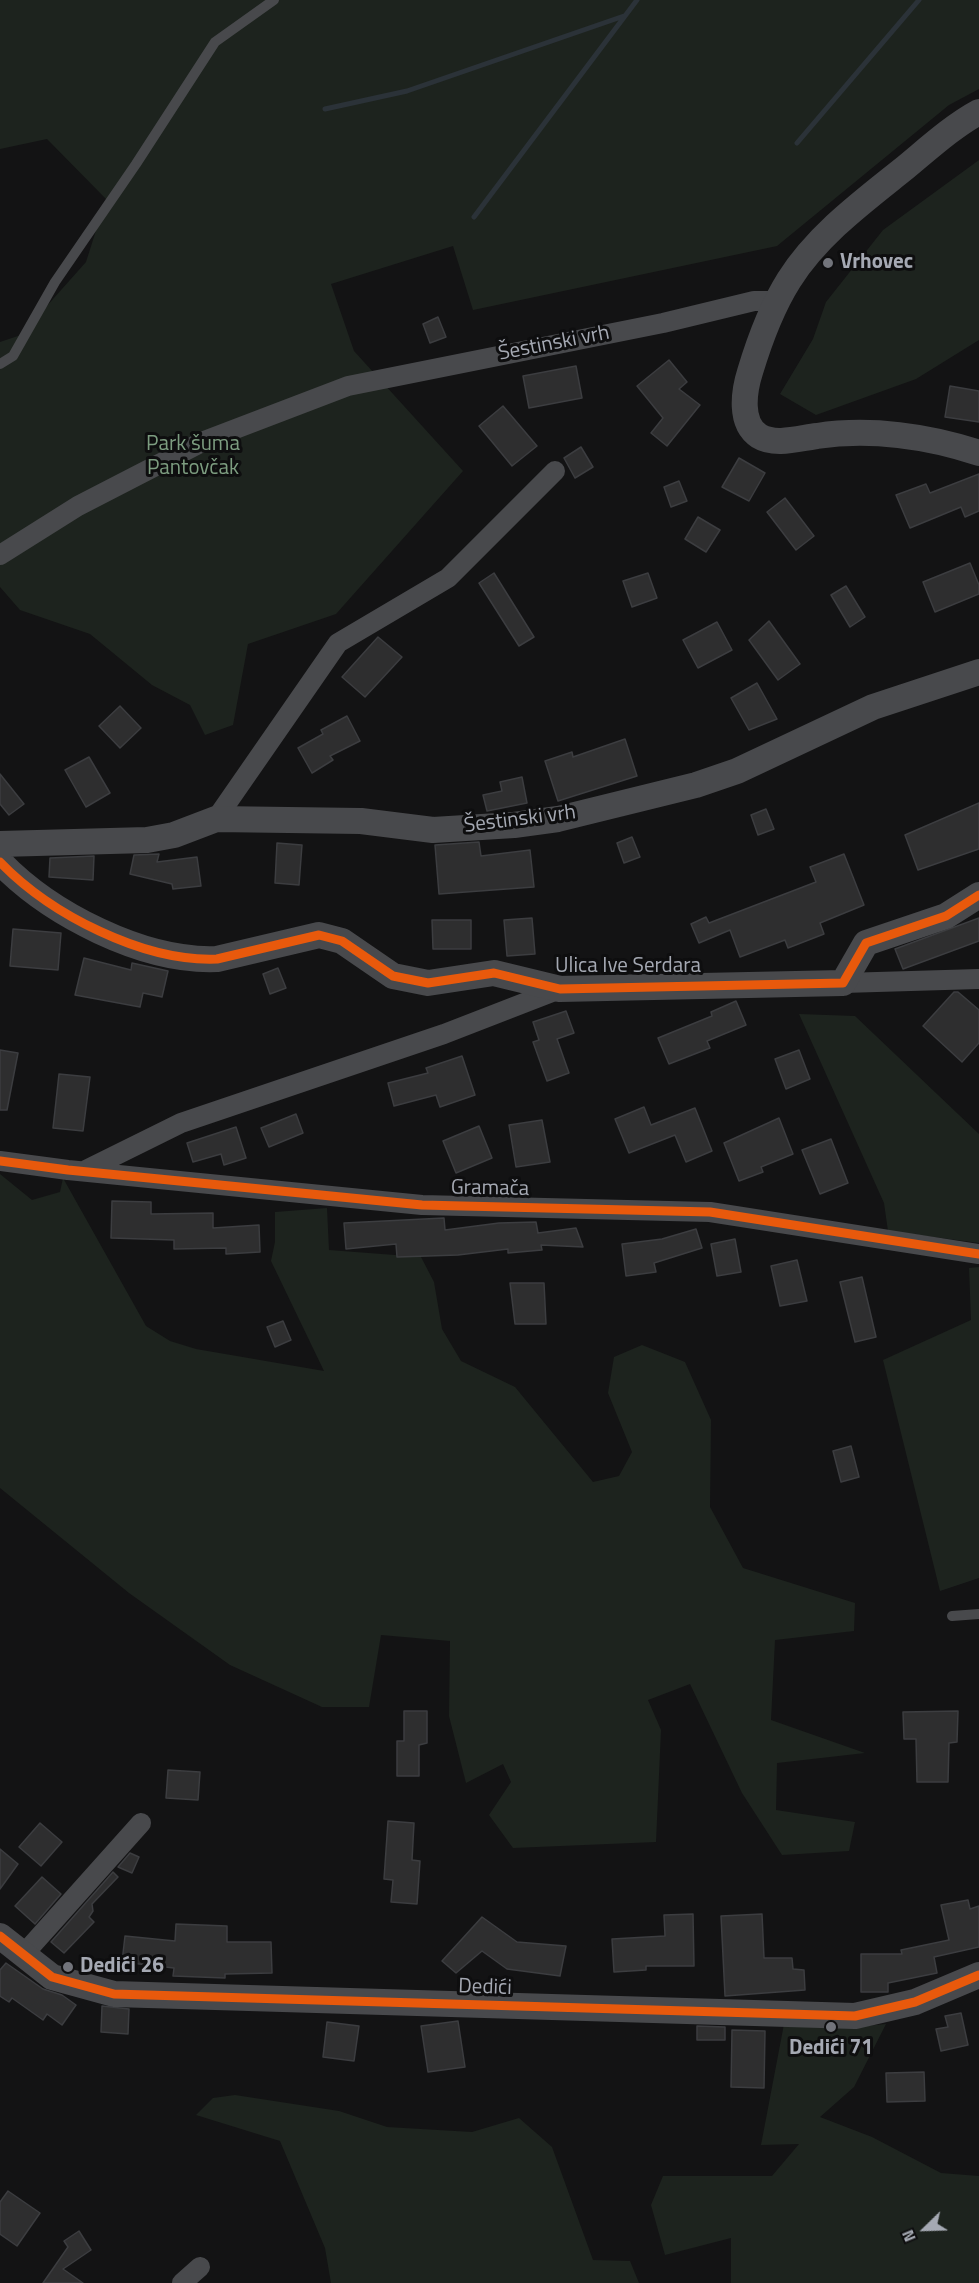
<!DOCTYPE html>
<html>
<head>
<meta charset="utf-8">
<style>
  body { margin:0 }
  #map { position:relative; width:979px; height:2283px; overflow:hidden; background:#131314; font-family:"Titillium Web",sans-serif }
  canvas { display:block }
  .north { position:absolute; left:895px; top:2199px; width:60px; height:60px; -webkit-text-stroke:4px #0e0e0f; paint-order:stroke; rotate:247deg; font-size:16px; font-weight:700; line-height:24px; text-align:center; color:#a5a9b3 }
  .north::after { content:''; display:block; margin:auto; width:21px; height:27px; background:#a5a9b3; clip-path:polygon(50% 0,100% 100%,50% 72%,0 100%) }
</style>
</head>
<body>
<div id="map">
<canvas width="979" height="2283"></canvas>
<div class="north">N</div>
</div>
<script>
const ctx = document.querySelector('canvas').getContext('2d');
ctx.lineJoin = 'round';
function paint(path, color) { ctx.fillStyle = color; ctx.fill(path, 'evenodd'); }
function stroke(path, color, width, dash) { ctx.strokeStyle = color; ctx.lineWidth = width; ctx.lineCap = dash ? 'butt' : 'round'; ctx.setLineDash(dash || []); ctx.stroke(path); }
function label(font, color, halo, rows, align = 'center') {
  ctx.font = font + ' "Titillium Web",sans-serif'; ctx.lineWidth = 6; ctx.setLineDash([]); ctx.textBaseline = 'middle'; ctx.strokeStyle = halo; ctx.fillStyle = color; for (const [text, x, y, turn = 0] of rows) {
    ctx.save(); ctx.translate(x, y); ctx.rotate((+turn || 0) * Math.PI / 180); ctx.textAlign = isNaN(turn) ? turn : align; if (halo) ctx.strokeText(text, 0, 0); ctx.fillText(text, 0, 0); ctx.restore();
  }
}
paint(new Path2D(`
  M0,0H979V89L949,105L777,246L473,310L453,246L331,284L354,351L463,471L336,614L248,644L233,725L205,735L190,705L152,685L90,634L20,610L0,587V342L21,335L86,262L106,199L47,139L0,149Z
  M979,160V340L916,379L816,415L780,394L813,339L826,302L883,230Z
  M799,1014L855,1016L979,1134V1243L888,1231L884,1203Z
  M0,1174L32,1200L60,1192L63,1178L146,1326L170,1341L196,1349L324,1371L271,1261L275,1242V1212L327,1208L329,1250L421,1257L434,1282L442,1329L461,1361L515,1387L593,1482L619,1476L632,1452L608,1393L614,1357L642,1345L685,1362L711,1420L710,1507L743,1568L855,1603L854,1631L775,1640L771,1720L865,1753L777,1763L776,1810L855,1822L849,1851L782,1855L742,1793L690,1684L648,1700L661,1730L656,1842L513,1848L489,1815L511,1782L503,1764L466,1783L449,1716L450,1641L381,1635L369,1707H322L230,1665L129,1593L0,1488Z
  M979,1267V1578L940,1591L883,1360L971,1320L969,1268Z
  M784,2024L854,2027L886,2024L854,2087L820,2117L872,2137L941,2173L979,2176V2283H731V2238L665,2255L651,2205L663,2176H772L799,2144L761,2145Z
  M235,2095L339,2111L387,2127L472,2132L519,2118L552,2147L593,2260L630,2261L639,2283H331L325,2248L280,2141L196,2115L213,2098Z`), '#1d231e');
stroke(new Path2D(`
  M325,109L407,91L624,16
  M797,143L919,0
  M474,217L637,0`), '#2b3238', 5);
const building = new Path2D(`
  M438,317L446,337L430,343L423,324Z
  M669,360L687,382L679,389L700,405L667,446L651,433L663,418L637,386Z
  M576,366L582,398L529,408L523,376Z
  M950,386L979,391V422L945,417Z
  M503,406L537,446L512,466L479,426Z
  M581,447L593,467L575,478L564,458Z
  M739,458L765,473L749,501L722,487Z
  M979,474V511L965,517L961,507L910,528L896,495L926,484L930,493Z
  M679,481L687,501L671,507L664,487Z
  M785,498L814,536L796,550L767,512Z
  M698,517L720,530L706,552L685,539Z
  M970,563L979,585V594L935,612L923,582Z
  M494,573L534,637L519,646L479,583Z
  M648,573L657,598L632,607L623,581Z
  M846,586L865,617L850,627L831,595Z
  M769,621L800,664L778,680L749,640Z
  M717,622L732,650L698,668L683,640Z
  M378,637L402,657L365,697L342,677Z
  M757,683L777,719L749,730L731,698Z
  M120,706L141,728L120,748L99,726Z
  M347,716L360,741L330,756L333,760L312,773L298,748L323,734L321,730Z
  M625,739L637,776L558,801L545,761L572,752L573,757Z
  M89,757L110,793L86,807L65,770Z
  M0,774L24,804L9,815L0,804Z
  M522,777L527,803L487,811L483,795L502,791L500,782Z
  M979,803V849L918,870L905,835Z
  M766,809L774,829L758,835L751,815Z
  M632,837L640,857L624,863L617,843Z
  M479,842L481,856L530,850L534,887L439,894L435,845Z
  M277,843L302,845L299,885L275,883Z
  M159,854L157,862L197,857L201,886L173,889L172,884L130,874L134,855Z
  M844,854L864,905L820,923L824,934L788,948L785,940L740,957L730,930L699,943L691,924L706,917L709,923L816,882L810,867Z
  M94,856L93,880L49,877L50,858Z
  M532,918L535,954L507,956L504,920Z
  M979,918V941L903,969L895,949Z
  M432,920H471V949H433Z
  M13,929L61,933L58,970L10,966Z
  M84,958L131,970L132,963L168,971L162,997L143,993L140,1007L75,995Z
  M278,968L286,988L270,994L263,974Z
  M954,992H958L979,1010V1043L962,1062L923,1026Z
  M736,1001L746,1025L707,1041L710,1048L669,1064L658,1038L712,1016L711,1012Z
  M566,1011L574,1033L557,1039L569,1073L547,1081L533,1042L539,1040L533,1022Z
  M0,1050L18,1053L7,1110H0Z
  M799,1050L810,1079L786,1089L775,1059Z
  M462,1056L475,1095L440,1107L436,1095L394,1106L388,1083L428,1073L426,1068Z
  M59,1074L90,1077L83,1131L53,1128Z
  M644,1107L651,1125L695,1108L712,1151L686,1162L675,1135L629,1153L615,1119Z
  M296,1114L303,1133L269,1147L261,1128Z
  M779,1118L793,1154L761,1167L763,1172L739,1181L724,1143Z
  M542,1120L550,1162L516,1167L509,1125Z
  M479,1126L492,1158L456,1173L443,1141Z
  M236,1127L246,1158L224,1165L221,1154L193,1162L187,1143Z
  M831,1139L848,1183L820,1194L802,1150Z
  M112,1201L151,1202V1214L213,1213V1228L259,1225L260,1252L226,1254V1248L174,1249V1240L111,1238Z
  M444,1218L445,1230L499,1223L536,1222L538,1233L576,1228L583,1247L541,1245L542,1250L508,1253V1249L458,1255L397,1257L396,1244L346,1249L344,1223Z
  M696,1229L702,1248L654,1263L656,1272L626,1276L622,1244L662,1239Z
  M735,1239L741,1272L717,1276L711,1244Z
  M797,1260L807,1301L780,1306L771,1266Z
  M862,1277L876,1337L855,1342L840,1282Z
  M510,1283H544L546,1324H515Z
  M283,1321L291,1340L275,1347L267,1327Z
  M851,1446L859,1477L841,1482L833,1451Z
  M404,1711H427V1743L419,1745V1776H397V1741H404Z
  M958,1711L957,1742L949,1743L948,1782H917L916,1739H904L903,1712Z
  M168,1770L200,1772L198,1800L166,1798Z
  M388,1821L414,1823L412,1860L420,1861L417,1904L391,1902L393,1880L384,1879Z
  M40,1823L62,1842L41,1866L19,1847Z
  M0,1849L18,1864L0,1889Z
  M130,1853L139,1857L132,1873L118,1867Z
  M113,1872L118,1877L92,1904L93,1911L89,1917L94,1922L64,1953L51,1942Z
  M42,1877L61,1894L35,1924L15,1906Z
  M968,1900L970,1909L979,1906V1947L934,1957L937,1973L888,1983V1992H861V1954H902L901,1950L949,1940L941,1905Z
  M693,1914L694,1966H646V1970L614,1972L612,1939L665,1936L664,1915Z
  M762,1914L764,1958H792L793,1969L804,1970L805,1990L725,1996L721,1916Z
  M482,1917L517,1942L566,1946L560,1976L507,1969L482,1951L456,1973L442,1961Z
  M176,1924L227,1926V1942H271L272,1973L225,1974V1978L173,1976L174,1968L122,1962L125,1936L175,1941Z
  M6,1963L43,1989L62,1995L76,2005L62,2025L47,2014L43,2020L12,1998L9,2002L0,1996V1970Z
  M102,2006L129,2009L128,2034L101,2032Z
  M961,2013L968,2045L941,2051L936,2029L948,2027L945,2016Z
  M458,2021L465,2067L428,2072L421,2026Z
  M327,2022L359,2026L354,2061L323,2057Z
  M697,2026L725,2027V2040H697Z
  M732,2030L765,2031L764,2088L731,2087Z
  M924,2072L925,2101L887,2102L886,2073Z
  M8,2191L40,2213L17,2246L0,2234V2202Z
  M79,2231L91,2250L63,2269L83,2283H43L68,2247L64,2241Z`);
paint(building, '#2e2e2f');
stroke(building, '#3c3d40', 1.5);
stroke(new Path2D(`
  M0,364L13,356L55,282L136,164L215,42L274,0
  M952,1616L979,1614`), '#48494c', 10);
stroke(new Path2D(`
  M0,555L78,506L204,441L348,386L663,323L754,301H779
  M216,819L338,643L448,578L555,471
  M843,983L979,979
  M0,1161L68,1170L422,1205L710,1212L979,1254
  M86,1170L181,1123L444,1034L560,989
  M23,1955L141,1823
  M182,2283L200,2267`), '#48494c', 20);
stroke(new Path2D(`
  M979,112C953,126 929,148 906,167C865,200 818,234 789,280C772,307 759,342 750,372C744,391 739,423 759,436C775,446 800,438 817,436C870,428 928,436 979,453
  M0,844L147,840L174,835L216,819L361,821L433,830L514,825L558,819L696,785L737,771L873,707L979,672
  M0,862C50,914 143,962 217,959L319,935L342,941L393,976L428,983L494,973L560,989L843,983L866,943L946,916L979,895
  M0,1936L52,1977L114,1994L855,2016L915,2002L979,1975`), '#48494c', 26);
stroke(new Path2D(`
  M0,862C50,914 143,962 217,959L319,935L342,941L393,976L428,983L494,973L560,989L843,983L866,943L946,916L979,895
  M0,1161L68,1170L422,1205L710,1212L979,1254
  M0,1936L52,1977L114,1994L855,2016L915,2002L979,1975`), '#e8590c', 9);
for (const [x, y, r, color] of [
  [828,263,6,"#72747b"],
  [68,1967,6,"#72747b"],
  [831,2027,6,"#72747b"]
]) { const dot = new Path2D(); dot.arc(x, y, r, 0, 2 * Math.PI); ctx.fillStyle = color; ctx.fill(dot); stroke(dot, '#0e0e0f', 2); }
label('bold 21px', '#a5a9b3', '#0e0e0f', [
  ["Vrhovec",840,263],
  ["Dedići 26",80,1967],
  ["Dedići 71",831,2049,"center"]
], 'left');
label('21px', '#a5a9b3', '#0e0e0f', [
  ["Šestinski vrh",554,344,-11],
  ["Šestinski vrh",520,820,-7],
  ["Ulica Ive Serdara",628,967],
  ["Gramača",490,1189,1],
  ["Dedići",485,1988,2]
]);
label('21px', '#7d9d80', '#0e0e0f', [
  ["Park šuma",193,445],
  ["Pantovčak",193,469]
]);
</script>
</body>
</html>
